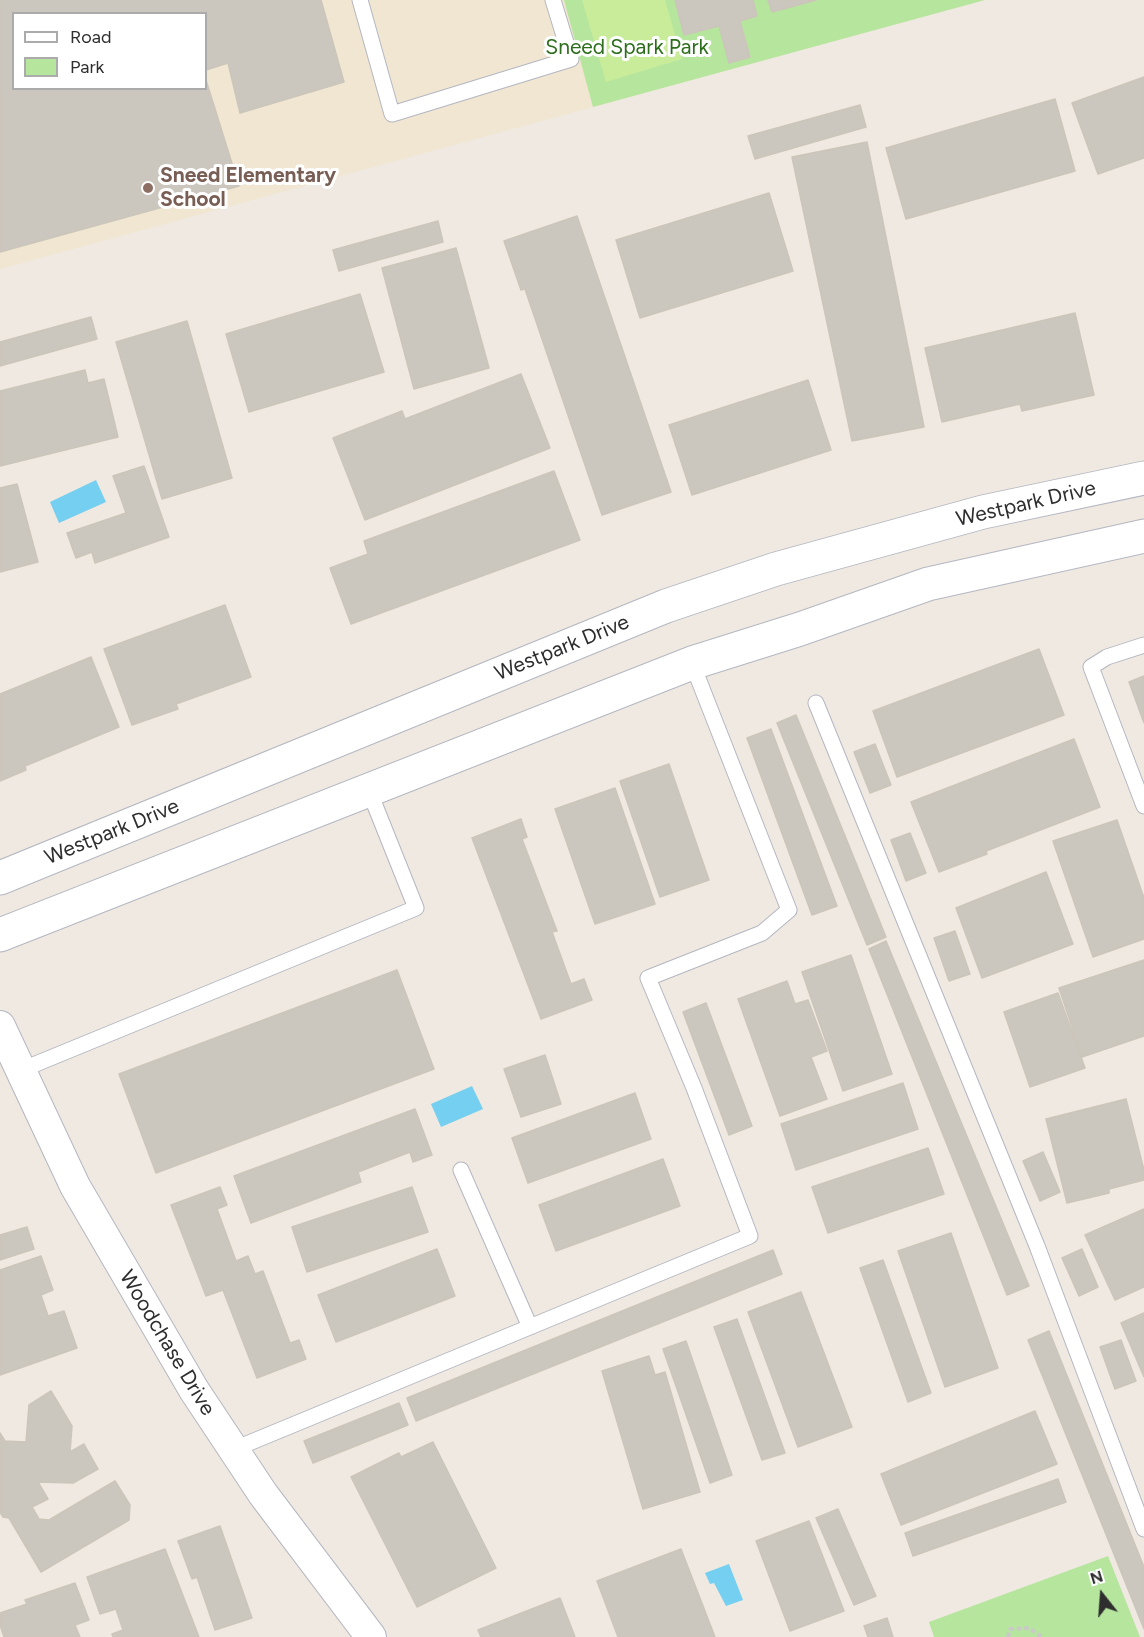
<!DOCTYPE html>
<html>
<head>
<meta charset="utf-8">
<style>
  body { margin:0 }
  #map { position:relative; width:1144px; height:1637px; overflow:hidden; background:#efe9e1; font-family:Figtree,sans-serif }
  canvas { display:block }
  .legend { position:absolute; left:12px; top:12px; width:195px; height:78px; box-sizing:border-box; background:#fff; border:2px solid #ababab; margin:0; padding:8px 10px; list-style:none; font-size:18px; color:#2e2e2e }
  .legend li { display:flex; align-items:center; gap:12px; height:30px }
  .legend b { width:30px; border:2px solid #ababab }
  .north { position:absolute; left:1072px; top:1565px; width:60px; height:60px; -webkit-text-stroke:4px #fff; paint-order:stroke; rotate:343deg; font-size:16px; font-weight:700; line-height:24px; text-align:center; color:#2e2e2e }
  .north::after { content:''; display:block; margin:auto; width:21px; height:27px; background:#2e2e2e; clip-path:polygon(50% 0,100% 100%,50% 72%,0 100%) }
</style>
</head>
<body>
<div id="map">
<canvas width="1144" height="1637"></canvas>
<ul class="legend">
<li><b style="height:8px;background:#fff"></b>Road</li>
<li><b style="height:16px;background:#b6e59e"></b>Park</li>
</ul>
<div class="north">N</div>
</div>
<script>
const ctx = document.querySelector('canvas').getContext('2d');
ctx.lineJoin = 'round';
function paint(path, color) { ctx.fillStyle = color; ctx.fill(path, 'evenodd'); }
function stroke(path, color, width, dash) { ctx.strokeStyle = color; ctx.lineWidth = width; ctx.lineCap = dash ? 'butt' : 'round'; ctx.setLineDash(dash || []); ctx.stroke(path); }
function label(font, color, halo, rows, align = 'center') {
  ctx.font = font + ' Figtree,sans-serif'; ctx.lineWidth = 6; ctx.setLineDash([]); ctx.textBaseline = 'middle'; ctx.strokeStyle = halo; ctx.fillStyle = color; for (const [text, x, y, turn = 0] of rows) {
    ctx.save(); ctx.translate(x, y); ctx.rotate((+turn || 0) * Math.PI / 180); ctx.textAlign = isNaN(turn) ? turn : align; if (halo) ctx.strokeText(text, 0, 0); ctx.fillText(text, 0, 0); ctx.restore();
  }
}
paint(new Path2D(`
  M0,0H985L0,269ZM14,14H206V88H14Z`), '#f0e6d1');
paint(new Path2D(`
  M564,0H985L593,107Z
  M1108,1556L1140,1637H934L929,1622Z`), '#b6e59e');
paint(new Path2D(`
  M582,0H665L682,59L606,82Z`), '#c9ec9a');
paint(new Path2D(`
  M96,480L106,502L59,523L50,502Z
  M472,1086L483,1109L441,1127L431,1104Z
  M729,1564L743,1600L726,1606L714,1583L710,1584L705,1573Z`), '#75cff0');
const building = new Path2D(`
  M0,0H321L344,82L240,113L228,63L206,70V14H14V88H206V80L239,186L0,252Z
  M675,0H753L757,16L740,21L750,57L729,63L719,26L684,35Z
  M768,0H816L772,12Z
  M1144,77V158L1098,174L1072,103Z
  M1055,99L1075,171L906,219L886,148Z
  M860,105L866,127L755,159L748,136Z
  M867,142L924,427L852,441L792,157Z
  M769,193L793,271L640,318L616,240Z
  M577,216L671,492L602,515L525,289L521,290L504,241Z
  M438,221L443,242L339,271L333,250Z
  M456,248L489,368L414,389L382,268Z
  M360,294L384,372L249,412L226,334Z
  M1075,313L1094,395L1022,411L1020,404L942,422L925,348Z
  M91,317L97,339L0,366V342Z
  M187,321L232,478L162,499L116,342Z
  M85,370L88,383L104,379L118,437L0,466V391Z
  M521,374L550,448L365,520L333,438L402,411L405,419Z
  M808,380L831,450L692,495L669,425Z
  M144,466L169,537L95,563L92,552L76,558L67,533L126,513L113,476Z
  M554,471L580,540L351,624L330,568L368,554L364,541Z
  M17,484L38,562L0,572V488Z
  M225,605L251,677L176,704L178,709L132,725L104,649Z
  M1039,649L1064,715L897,777L873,711Z
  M91,657L119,727L25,766L26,770L0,781V694Z
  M1144,676V723L1129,682Z
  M796,715L886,937L867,945L777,723Z
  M771,729L837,906L812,915L747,738Z
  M1074,739L1100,807L986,851L987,854L939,872L911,802Z
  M875,744L891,785L870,793L854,752Z
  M669,764L709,880L660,897L620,781Z
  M615,788L655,904L595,924L555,809Z
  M521,819L527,837L522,839L557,931L552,932L571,984L584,979L592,1000L541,1019L472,838Z
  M1117,820L1144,898V939L1093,957L1053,841Z
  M910,833L926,873L906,881L891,840Z
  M1046,872L1073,944L982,978L956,908Z
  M955,931L970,974L949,981L934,938Z
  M886,941L1029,1286L1007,1295L869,949Z
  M851,955L892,1074L843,1091L802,972Z
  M1144,960V1036L1082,1057L1059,988Z
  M397,970L434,1069L156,1173L119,1074Z
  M787,981L795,1004L808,1000L827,1051L811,1057L827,1099L780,1116L738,999Z
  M1058,993L1085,1068L1030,1087L1004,1012Z
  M706,1003L752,1126L729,1135L683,1012Z
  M545,1055L561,1104L521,1117L504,1069Z
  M903,1083L918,1129L796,1170L781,1124Z
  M635,1093L651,1139L528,1183L512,1138Z
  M1126,1099L1144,1170V1180L1109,1189V1193L1067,1203L1046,1119Z
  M415,1109L432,1155L413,1162L410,1152L358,1172L361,1182L251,1223L234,1176Z
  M928,1148L944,1194L828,1233L812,1187Z
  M1043,1152L1060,1192L1040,1201L1023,1161Z
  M663,1159L680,1206L556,1251L539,1205Z
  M220,1187L227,1205L217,1209L236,1261L248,1256L255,1274L263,1271L290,1343L299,1340L306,1359L257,1378L223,1290L206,1296L171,1205Z
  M412,1187L428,1232L307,1272L292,1227Z
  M1144,1209V1287L1115,1300L1085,1235Z
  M27,1227L34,1249L0,1260V1235Z
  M951,1233L998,1368L945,1387L898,1251Z
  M437,1249L455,1296L336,1342L318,1295Z
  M1082,1249L1098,1287L1079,1296L1062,1258Z
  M773,1250L782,1274L416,1421L407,1398Z
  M41,1256L53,1290L41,1295L48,1316L64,1311L77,1348L0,1375V1270Z
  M883,1260L931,1393L908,1402L860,1268Z
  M801,1292L852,1427L798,1447L748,1312Z
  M1144,1313V1377L1121,1323Z
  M737,1319L785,1453L762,1460L714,1327Z
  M1049,1331L1144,1567V1629L1028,1340Z
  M1121,1340L1136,1381L1115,1389L1100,1347Z
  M686,1341L732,1475L710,1483L663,1349Z
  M649,1356L655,1375L665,1372L700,1492L643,1509L602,1371Z
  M51,1391L72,1426L70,1452L84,1444L98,1469L73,1483L38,1482L48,1499L32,1507L39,1519L49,1520L115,1481L130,1505L129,1520L41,1572L9,1518L3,1517L0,1512V1433L5,1441L26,1442L29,1405Z
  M399,1403L408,1425L313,1463L304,1441Z
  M1035,1411L1057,1464L901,1525L881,1474Z
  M433,1442L496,1568L417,1607L351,1477L399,1453L401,1457Z
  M1058,1479L1066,1502L913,1556L905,1533Z
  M838,1509L876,1596L854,1605L816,1518Z
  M809,1521L844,1611L790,1631L756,1541Z
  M220,1526L252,1618L215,1630L197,1577L192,1579L178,1541Z
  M165,1549L199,1637H113L112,1634L123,1630L116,1609L100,1614L87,1577Z
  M681,1549L715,1637H618L597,1581Z
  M75,1583L89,1620L75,1625L80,1637H4L0,1625V1613L27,1604L25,1600Z
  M560,1598L575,1637H481L478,1630Z
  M887,1618L893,1637H868L864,1626Z`);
paint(building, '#cbc7bf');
stroke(building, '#cbc5ba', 1.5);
const service = new Path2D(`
  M360,0L392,114L571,59L553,0
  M1144,645L1107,657L1091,667L1144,806
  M816,703L1037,1246L1144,1529
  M21,1070L416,908L368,788
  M461,1170L530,1327
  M232,1450L750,1236L694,1088L648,978L762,933L789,910L692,663`);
const minor = new Path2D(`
  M0,1026L75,1186L194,1390L263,1494L371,1637`);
const secondary = new Path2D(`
  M0,878L666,606L776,569L983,512L1144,478
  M0,935L692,663L800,629L928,584L1144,536`);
stroke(service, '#b4b7c1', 17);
stroke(minor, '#b4b7c1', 32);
stroke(secondary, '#b4b7c1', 35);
stroke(new Path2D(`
  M1008,1637L1010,1629L1029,1628L1042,1637`), '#c9c9c9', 4, [4.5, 3]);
stroke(service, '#fff', 15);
stroke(minor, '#fff', 30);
stroke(secondary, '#fff', 33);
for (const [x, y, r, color] of [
  [148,188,6,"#8d6e63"]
]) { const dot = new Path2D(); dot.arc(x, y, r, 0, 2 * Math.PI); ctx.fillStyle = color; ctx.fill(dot); stroke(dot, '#fff', 2); }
label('21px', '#2c6e1b', '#fff', [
  ["Sneed Spark Park",627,48]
]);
label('bold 21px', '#785e54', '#fff', [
  ["Sneed Elementary",160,176],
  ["School",160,200]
], 'left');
label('21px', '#2e2e2e', '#fff', [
  ["Westpark Drive",1026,504,-13],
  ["Westpark Drive",562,648,-22],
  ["Westpark Drive",112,832,-22],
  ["Woodchase Drive",167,1343,59]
]);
</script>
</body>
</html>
